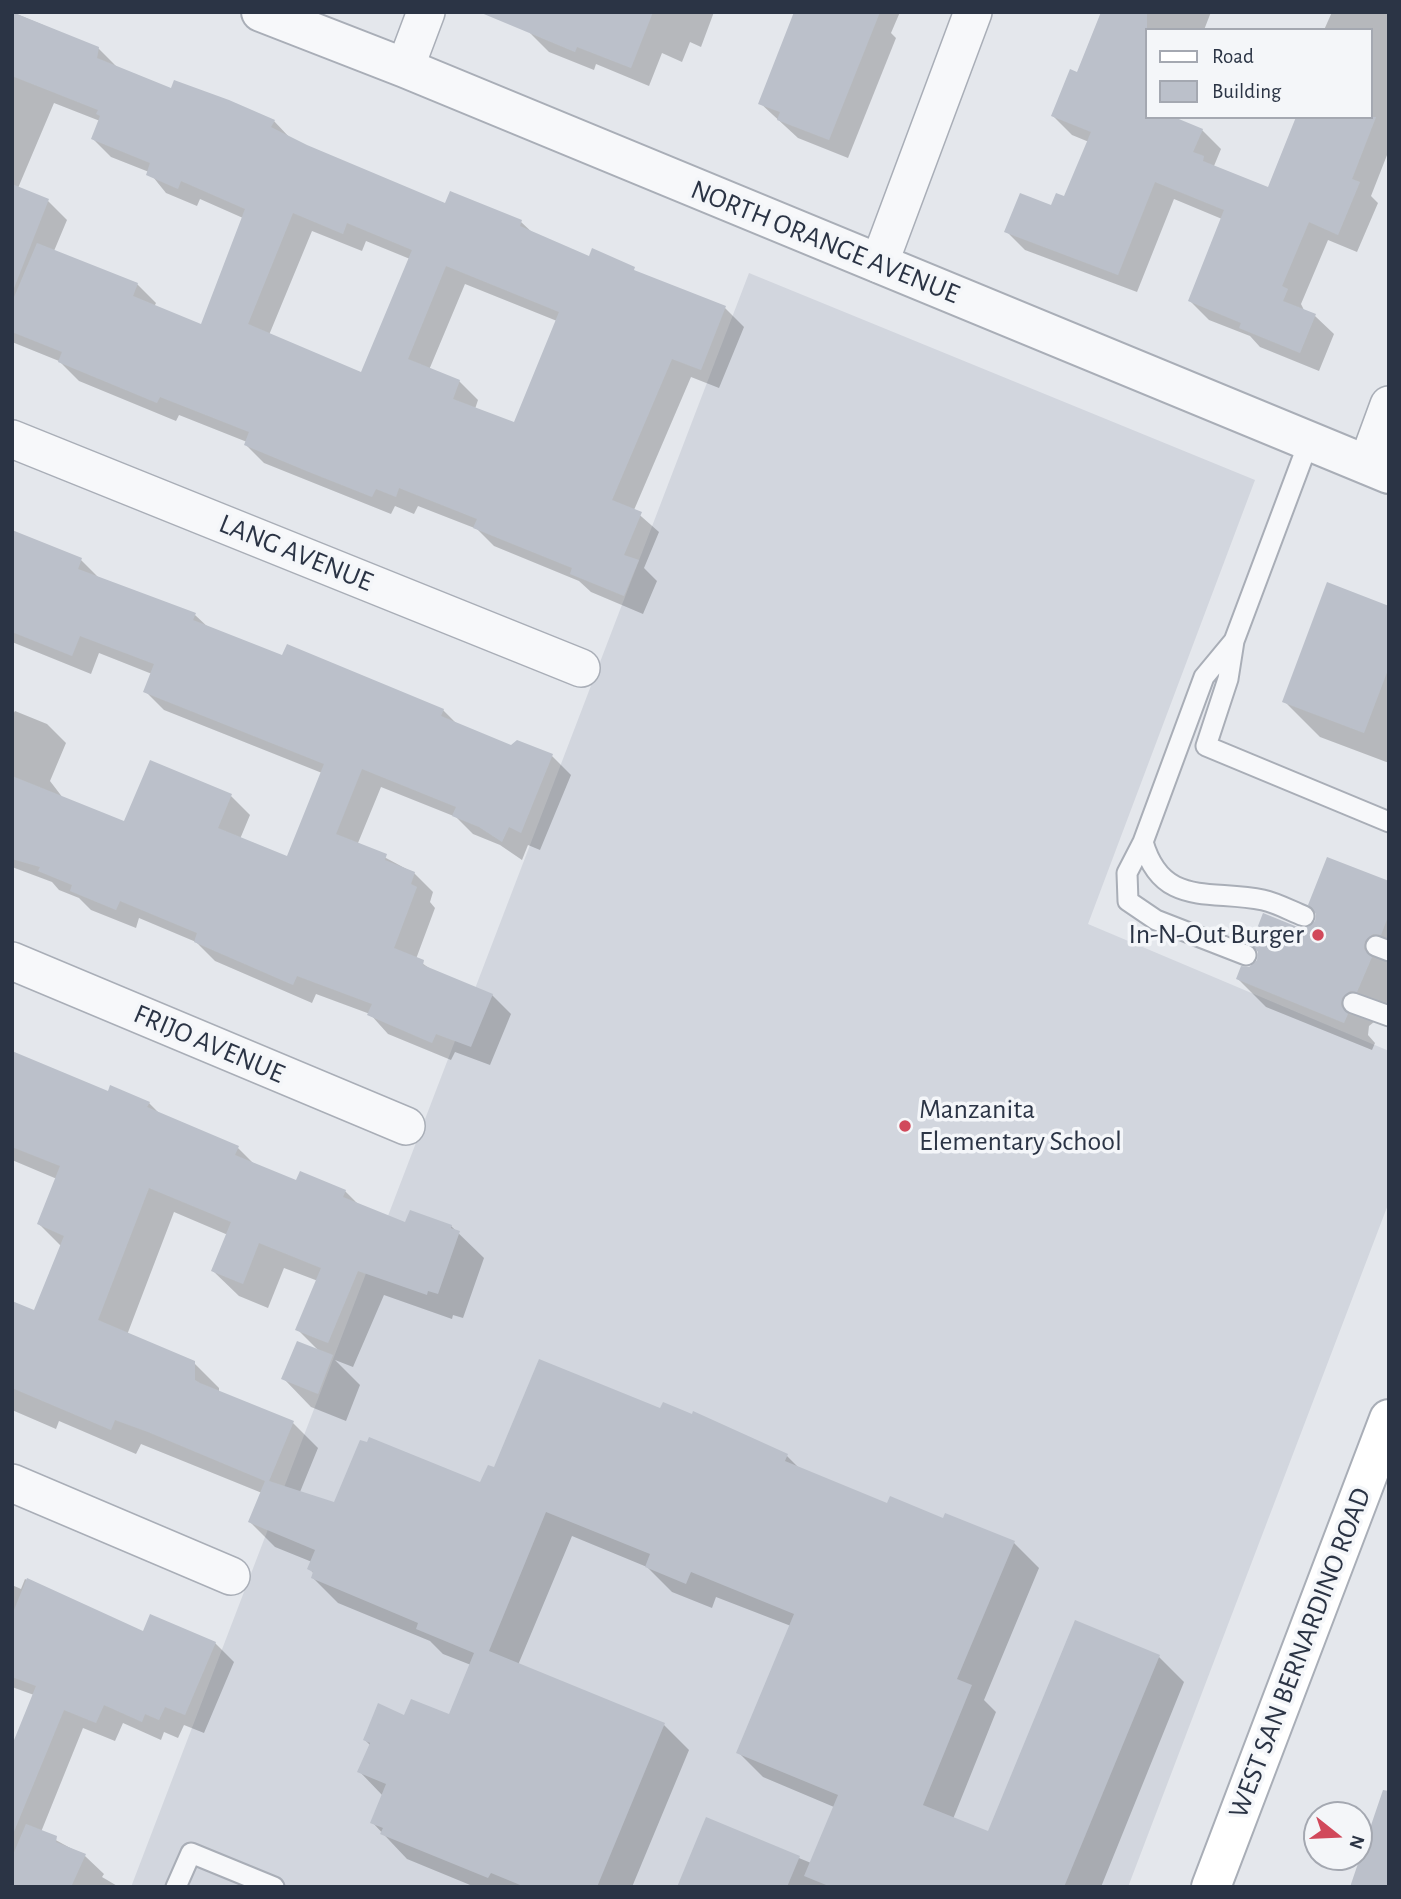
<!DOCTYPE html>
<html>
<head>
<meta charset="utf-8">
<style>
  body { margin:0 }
  #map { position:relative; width:1401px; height:1899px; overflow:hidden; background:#e4e7ec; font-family:"Alegreya Sans",sans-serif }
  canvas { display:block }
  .frame { position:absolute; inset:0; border:14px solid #2b3445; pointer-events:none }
  .legend { position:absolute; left:1145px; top:28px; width:228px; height:91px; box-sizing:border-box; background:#f4f6f9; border:2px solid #a4a8b1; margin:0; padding:9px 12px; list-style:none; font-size:21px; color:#2b3445 }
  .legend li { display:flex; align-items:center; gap:14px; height:35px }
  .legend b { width:35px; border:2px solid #a4a8b1 }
  .north { position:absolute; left:1303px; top:1801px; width:70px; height:70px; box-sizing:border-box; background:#f4f6f9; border:2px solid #a4a8b1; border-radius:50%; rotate:108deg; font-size:19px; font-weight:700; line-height:28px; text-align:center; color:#2b3445 }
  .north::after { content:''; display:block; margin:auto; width:24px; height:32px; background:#d1495b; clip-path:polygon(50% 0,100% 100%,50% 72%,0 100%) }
</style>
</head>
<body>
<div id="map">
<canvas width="1401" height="1899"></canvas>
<div class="frame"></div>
<ul class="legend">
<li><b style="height:9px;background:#fff"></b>Road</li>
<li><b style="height:19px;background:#bbc0ca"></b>Building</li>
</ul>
<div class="north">N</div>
</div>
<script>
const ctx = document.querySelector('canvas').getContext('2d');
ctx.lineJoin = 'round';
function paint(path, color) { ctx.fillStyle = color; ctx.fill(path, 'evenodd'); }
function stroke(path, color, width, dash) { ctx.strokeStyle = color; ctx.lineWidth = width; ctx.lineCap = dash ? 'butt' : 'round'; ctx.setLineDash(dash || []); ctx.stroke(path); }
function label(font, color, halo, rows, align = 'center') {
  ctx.font = font + ' "Alegreya Sans",sans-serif'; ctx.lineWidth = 7; ctx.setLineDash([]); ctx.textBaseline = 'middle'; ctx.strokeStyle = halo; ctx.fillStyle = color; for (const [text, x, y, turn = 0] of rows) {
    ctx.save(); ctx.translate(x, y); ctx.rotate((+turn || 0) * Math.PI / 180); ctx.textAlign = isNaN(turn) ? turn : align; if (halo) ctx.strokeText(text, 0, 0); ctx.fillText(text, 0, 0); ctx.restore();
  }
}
paint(new Path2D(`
  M749,273L1255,480L1088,924L1389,1051V1202L1128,1887H131Z`), '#d2d6de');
paint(new Path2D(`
  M12,12L98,48L117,67L172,90L274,121L291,139L446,205L451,193L521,222L534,234L590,258L593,251L639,273L725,308L744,327L719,388L691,377L634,510L659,532L644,568L657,581L643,614L591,592L579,581L494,546L477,529L418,506L414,514L395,506L391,514L264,463L246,445L247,442L179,415L176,421L79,381L59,361L12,342ZM54,103L100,121L93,139L111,157L149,172L166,193L197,206L200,199L243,218L202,326L154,307L156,303L137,284L54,251L67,220L48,201L18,188ZM312,231L362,251L366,241L410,259L362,374L269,335ZM465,284L557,321L514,425L475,409L478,400L459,381L429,370Z
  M538,12H714L701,47L690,42L682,62L662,53L649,86L596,64L594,70L549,52L530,33Z
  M796,12H900L891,33L896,38L848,158L798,138L760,103Z
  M1103,12H1211L1204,30H1147V117H1178L1177,120L1202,130L1221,149L1214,166L1269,189L1371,117V30H1324L1332,12H1389V150L1371,196L1378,203L1357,252L1328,240L1301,304L1305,312L1315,316L1334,334L1319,371L1260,347L1250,336L1209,320L1190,301L1222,219L1174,199L1137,292L1025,250L1006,231L1065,198L1089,142L1072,135L1053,116L1078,74Z
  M12,532L81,560L100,579L195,615L209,628L283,657L443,710L457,724L511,747L518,742L552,756L571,775L540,850L528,845L522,860L500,845L473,834L456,817L381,787L358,843L414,873L433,892L430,902L435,908L416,959L432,970L492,995L511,1014L490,1065L455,1052L451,1060L388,1034L370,1014L316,994L312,1003L215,961L196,942L139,918L136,928L91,910L79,898L59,890L52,882L12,867V716L15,711L47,724L66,743L50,781L63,798L125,823L231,796L250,815L240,839L288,858L322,773L164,710L145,691L152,674L99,653L91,674L12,642Z
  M1389,608V763L1320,737L1284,701Z
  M1389,883V1010L1369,1026L1368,1035L1375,1043L1372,1050L1266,1007L1238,979L1300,929L1307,930Z
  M12,1052L109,1093L149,1103L161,1115L238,1148L256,1166L297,1183L345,1191L360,1206L406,1224L451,1226L484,1258L463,1318L453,1315L452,1319L384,1295L353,1367L335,1360L360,1385L346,1421L311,1407L284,1379L320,1352L297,1329L318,1281L284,1268L268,1308L239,1296L213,1271L228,1235L174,1212L127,1335L194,1363L219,1388V1393L293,1423L318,1448L300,1492L335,1504L481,1484L495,1470L661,1411L787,1456L801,1470L888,1506L1014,1543L1039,1568L984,1700L996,1712L953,1819L989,1834L1159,1657L1184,1682L1101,1887H679L707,1820L811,1863L834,1807L763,1777L738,1752L791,1626L716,1597L712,1608L672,1592L647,1567L572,1536L518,1665L664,1725L689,1750L632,1887H475L407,1859L372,1822L383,1796L360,1772L371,1746L365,1740L405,1717H450L471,1665L443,1654L430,1641L338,1603L313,1578L314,1574L309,1568L312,1562L275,1547L250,1522L262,1493L141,1444L136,1454L59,1421L56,1429L12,1410V1303L35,1312L62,1247L39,1224L57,1179L12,1160Z
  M25,1579L144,1633L215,1643L234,1662L204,1733L184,1725L178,1738L164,1732L161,1740L123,1723L115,1741L83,1728L41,1832L85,1856L104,1874L102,1877L119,1887H12V1747L34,1695L12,1687V1585L21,1589Z`), '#0003');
paint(new Path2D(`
  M12,12L99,47L97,58L171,88L174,80L229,100L275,120L271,127L307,145L445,203L450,191L522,220L520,226L589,256L592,248L635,267L634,270L726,306L701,370L672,359L612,500L642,512L624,555L639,560L624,596L570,574L572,568L473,528L477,519L399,488L396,497L376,489L372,497L309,472L244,445L249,432L160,397L157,403L58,362L62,352L12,332V302L37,243L138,283L133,296L201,324L245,209L181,181L178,189L146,175L150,163L91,139L100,116L96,114L98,110L12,76ZM293,213L343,234L347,223L412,250L361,372L248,324ZM446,266L559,312L514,422L453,399L460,380L408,359Z
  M479,12H653L631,68L577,47L575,52Z
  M794,12H880L829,140L777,120L780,112L758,104Z
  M1101,12H1147V117H1174L1203,129L1193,152L1204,156L1203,161L1268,187L1296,117H1376L1352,179L1360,182L1338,235L1309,222L1282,286L1288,289L1283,301L1316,314L1300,353L1239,328L1241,323L1188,301L1224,210L1155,182L1118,275L1004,232L1020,193L1051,205L1056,193L1064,196L1091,132L1051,116L1070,69L1077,72Z
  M12,184L49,199L14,288L12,287Z
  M12,530L82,558L78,569L196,613L193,620L282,655L287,644L444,709L441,716L511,745L517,740L553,754L521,833L509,827L502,842L479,827L452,816L456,807L362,769L336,834L387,854L385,860L415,872L411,884L417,887L394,948L424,960L423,965L493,994L471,1047L436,1034L432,1043L367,1015L372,1004L297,976L293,985L194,942L197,933L120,901L116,910L70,891L72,885L38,871L40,867L12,859V776L124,821L150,760L232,794L218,828L287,856L324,764L143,692L154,664L80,636L72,656L12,632Z
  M1327,582L1389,606V667L1364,733L1282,702Z
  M1327,857L1389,881V914L1381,935L1373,934L1365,941L1364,949L1372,957L1357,992L1350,991L1342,998L1341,1006L1348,1014L1344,1023L1236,979L1241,966L1249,967L1257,960L1258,952L1251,944L1263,913L1300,928H1306L1315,921L1316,914L1308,905Z
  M12,1051L108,1091L110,1085L150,1102L147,1107L239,1146L235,1155L296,1180L300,1171L346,1190L343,1197L405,1222L410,1210L452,1225L451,1228L460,1231L438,1294L428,1291L427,1295L358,1271L328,1343L295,1330L321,1268L259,1243L243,1284L211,1271L231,1222L149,1188L98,1320L195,1361V1380L200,1383L294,1421L269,1481L334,1502L360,1440L367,1442L369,1437L480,1482L488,1465L494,1467L539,1359L660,1408L663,1402L692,1414L693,1411L788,1454L785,1461L887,1503L890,1496L943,1518L945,1513L1015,1541L957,1679L972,1685L923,1805L988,1831L1075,1620L1160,1655L1064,1887H831L804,1876L838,1795L736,1753L794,1614L691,1572L686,1584L645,1567L650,1554L546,1512L489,1651L665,1723L597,1887H525L491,1873L488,1878L380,1834L383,1828L370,1823L386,1784L357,1772L370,1743L363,1740L378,1703L404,1715L411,1699L449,1714L474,1653L416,1629L418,1623L311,1578L313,1572L307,1569L315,1550L248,1522L265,1481L148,1432L115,1420L111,1430L12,1388V1301L34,1310L64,1236L37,1224L60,1166L12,1147Z
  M297,1341L333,1355L318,1394L281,1379Z
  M27,1578L143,1631L150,1614L216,1642L185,1715L165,1707L159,1720L145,1714L142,1722L104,1705L96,1723L64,1710L13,1834L12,1745L36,1686L12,1677V1615Z
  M1383,1790L1389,1791V1887H1350Z
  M706,1817L800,1856L787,1887H677Z
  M26,1824L57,1836L56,1842L86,1854L71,1887H12V1857Z`), '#bbc0ca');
const service = new Path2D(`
  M1309,441L1234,641L1228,679L1206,746L1389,822
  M1233,642L1204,677L1143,842C1162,908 1210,889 1263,900C1277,903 1291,911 1304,916
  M1143,842L1127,873L1128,901L1156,920L1246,955
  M1376,946L1389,951
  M1353,1003L1389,1016
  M176,1887L191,1853L274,1887`);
const minor = new Path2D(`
  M405,68L426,12
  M879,264L973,12
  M12,439L581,668
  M1367,465L1389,405
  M12,961L406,1126
  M12,1483L231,1576`);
const tertiary = new Path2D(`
  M261,12L405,68L1389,474`);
const secondary = new Path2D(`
  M1211,1887L1389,1419`);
stroke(service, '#a9aeb7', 23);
stroke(minor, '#a9aeb7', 40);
stroke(tertiary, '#a9aeb7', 42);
stroke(secondary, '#a9aeb7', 42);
stroke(service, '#f7f8fa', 19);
stroke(minor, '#f7f8fa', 37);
stroke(tertiary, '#f7f8fa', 38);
stroke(secondary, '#fff', 38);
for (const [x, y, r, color] of [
  [1318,935,7,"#d1495b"],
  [905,1126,7,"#d1495b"]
]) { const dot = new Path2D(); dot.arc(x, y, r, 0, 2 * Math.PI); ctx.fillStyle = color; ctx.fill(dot); stroke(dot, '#f4f6f9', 2.5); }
label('28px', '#2b3445', '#f4f6f9', [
  ["NORTH ORANGE AVENUE",825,242,22],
  ["LANG AVENUE",296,553,22],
  ["FRIJO AVENUE",209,1044,23],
  ["WEST SAN BERNARDINO ROAD",1300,1653,-69]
]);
label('28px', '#2b3445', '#f4f6f9', [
  ["In-N-Out Burger",1304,935],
  ["Manzanita",919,1110,"left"],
  ["Elementary School",919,1142,"left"]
], 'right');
</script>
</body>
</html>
